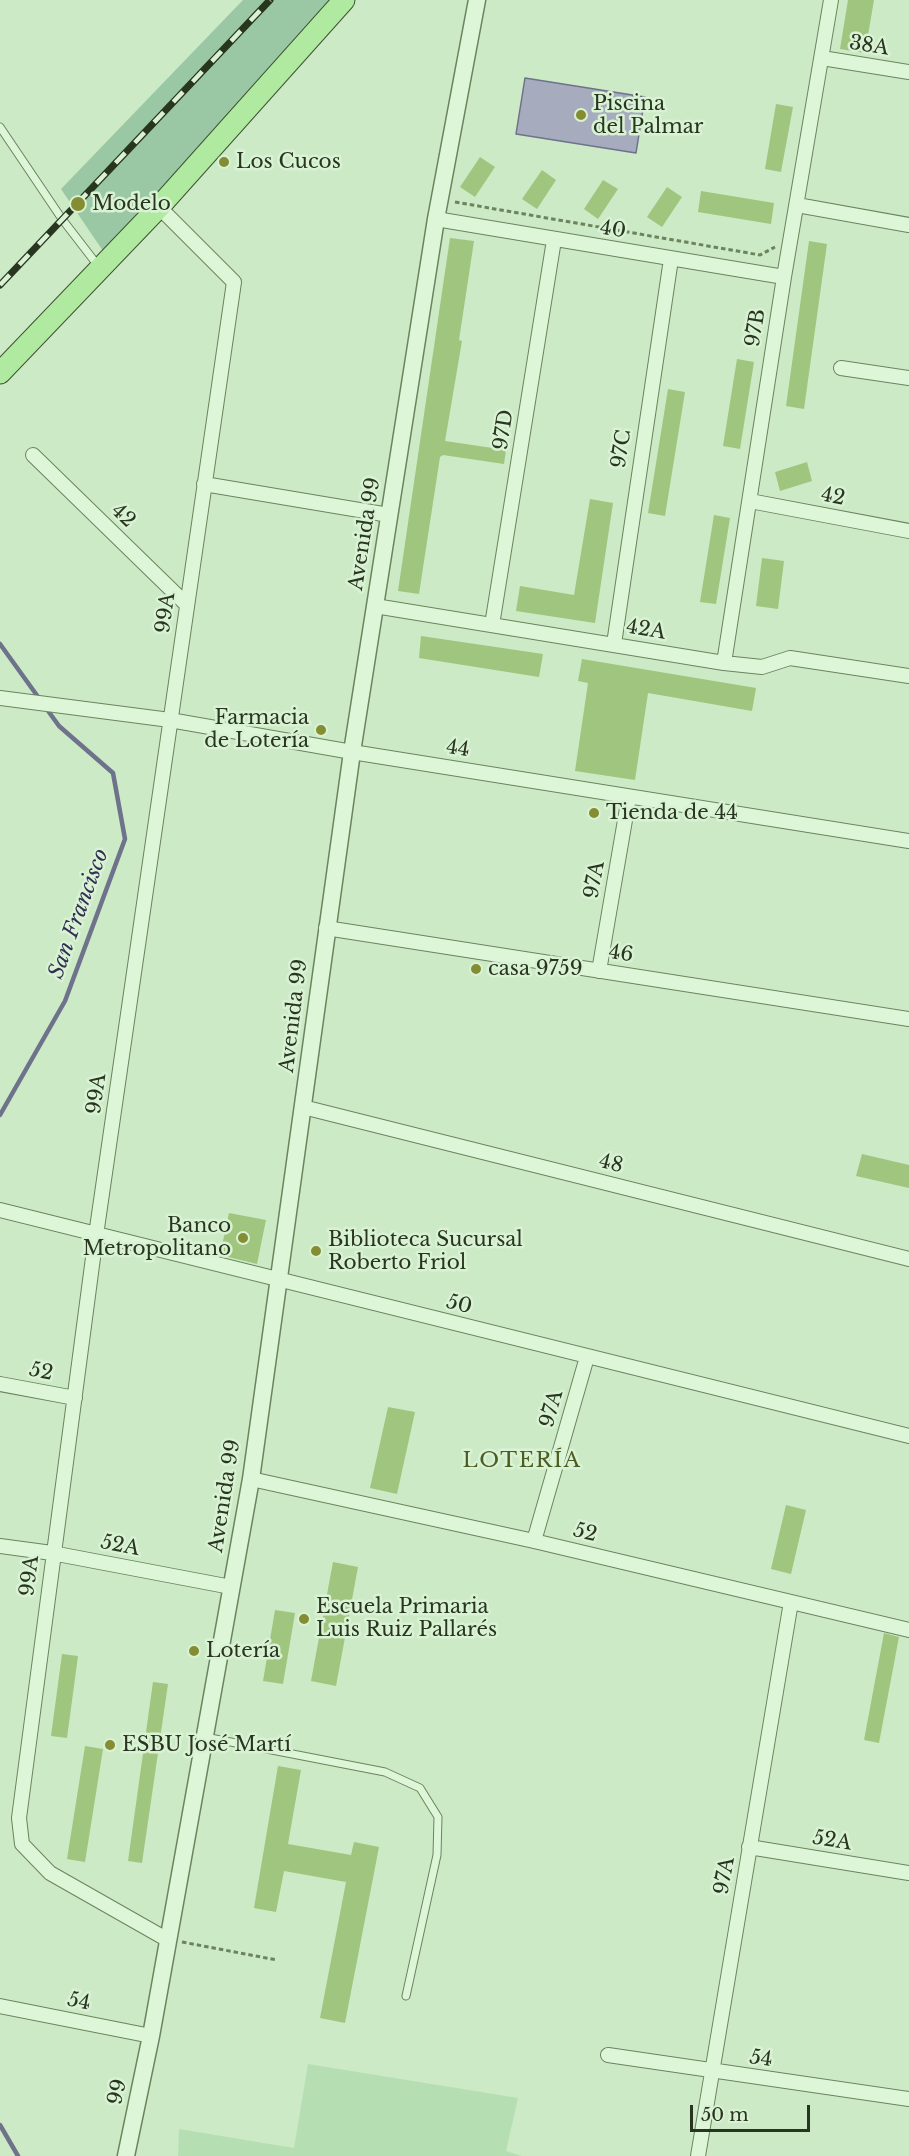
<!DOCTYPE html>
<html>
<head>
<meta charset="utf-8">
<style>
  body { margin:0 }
  #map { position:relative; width:909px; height:2156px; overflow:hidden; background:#cceac5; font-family:"Libre Baskerville",serif }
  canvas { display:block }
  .scale { position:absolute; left:690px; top:2105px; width:120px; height:27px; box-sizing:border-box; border:3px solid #28351f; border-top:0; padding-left:8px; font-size:18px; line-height:21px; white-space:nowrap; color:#28351f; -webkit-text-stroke:4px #d9f2d4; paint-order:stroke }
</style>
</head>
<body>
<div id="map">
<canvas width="909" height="2156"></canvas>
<div class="scale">50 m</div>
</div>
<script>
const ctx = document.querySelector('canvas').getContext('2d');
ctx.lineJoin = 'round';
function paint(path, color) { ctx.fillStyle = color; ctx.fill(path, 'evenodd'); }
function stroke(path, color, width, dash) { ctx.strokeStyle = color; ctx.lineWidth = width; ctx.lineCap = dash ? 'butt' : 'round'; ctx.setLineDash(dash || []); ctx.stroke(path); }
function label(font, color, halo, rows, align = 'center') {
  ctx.font = font + ' "Libre Baskerville",serif'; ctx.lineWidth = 5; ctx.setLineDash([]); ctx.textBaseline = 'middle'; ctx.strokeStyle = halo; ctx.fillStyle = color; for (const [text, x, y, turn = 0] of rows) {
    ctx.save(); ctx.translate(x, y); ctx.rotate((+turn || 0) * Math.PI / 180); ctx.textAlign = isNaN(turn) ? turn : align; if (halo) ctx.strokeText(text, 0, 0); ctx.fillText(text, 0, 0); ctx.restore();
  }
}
paint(new Path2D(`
  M308,2064L518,2098L506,2151L522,2156H178L179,2129L294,2148Z`), '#b5dfb3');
paint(new Path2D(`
  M243,0H336L103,251L61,189Z`), '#9ac7a4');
const water = new Path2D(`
  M525,78L645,97L636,153L516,134Z`);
paint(water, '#a6abbe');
stroke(water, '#6e728b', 1.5);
stroke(new Path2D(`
  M0,644L41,701
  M0,1115L65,1001L125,839L113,773L59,726L46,708
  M0,2125L18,2156`), '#6e728b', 4.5);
paint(new Path2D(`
  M848,0H874L865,53L840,49Z
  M776,104L793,107L781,172L765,169Z
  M480,157L495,167L475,197L460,187Z
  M542,170L556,180L537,209L522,199Z
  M603,180L618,189L598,219L584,209Z
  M667,187L682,197L662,227L647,217Z
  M701,191L774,203L771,224L698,212Z
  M450,238L474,241L459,340L462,341L445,441L506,450L504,464L443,455L440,457L419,594L398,591Z
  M809,241L827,244L804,409L786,406Z
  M737,359L754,362L740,449L723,446Z
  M668,389L685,392L665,516L648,513Z
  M807,462L812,481L780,491L775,472Z
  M590,499L613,503L595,623L516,611L520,586L574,595Z
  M714,515L730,518L716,604L700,602Z
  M762,558L784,561L778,609L756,606Z
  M421,636L543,654L539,677L419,658Z
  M582,659L756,688L752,711L648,693L635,780L575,771L588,683L578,681Z
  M862,1154L909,1165V1188L856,1176Z
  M229,1213L266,1220L257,1264L220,1255Z
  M388,1407L415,1412L397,1494L370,1488Z
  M786,1505L806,1510L791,1574L771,1569Z
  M333,1562L358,1567L336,1686L311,1681Z
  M275,1610L295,1613L283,1684L263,1681Z
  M884,1633L899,1637L879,1743L864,1740Z
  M62,1654L78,1656L67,1738L51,1736Z
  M153,1682L168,1684L142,1863L128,1861Z
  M85,1746L103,1749L85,1862L67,1859Z
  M278,1766L301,1770L288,1844L351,1855L354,1842L379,1847L345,2023L320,2018L346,1882L284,1871L276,1912L254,1908Z`), '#a0c57e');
const service = new Path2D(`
  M0,127L62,219L99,267
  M205,1737L385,1772L420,1788L438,1817L437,1855L406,1996`);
const minor = new Path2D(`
  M822,58L909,72
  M797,205L909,225
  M159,207L234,282L96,1235L19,1818L22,1844L50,1873L168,1940
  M436,219L784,277
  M841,368L909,378
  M33,455L187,605
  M204,484L389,515
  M750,501L909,531
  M375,606L724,663L762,667L790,658L909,676
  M492,625L554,240
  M614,644L671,259
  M724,663L784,277L831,0
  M0,698L170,720L352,752L909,841
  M326,928L909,1019
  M599,971L629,797
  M303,1107L909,1259
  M0,1210L909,1436
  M0,1384L75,1398
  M251,1479L534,1541L909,1630
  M534,1541L587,1357
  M0,1546L52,1553L231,1587
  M749,1847L909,1873
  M0,2006L151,2036
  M608,2055L909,2099
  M698,2156L791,1602`);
const tertiary = new Path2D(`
  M126,2156L151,2036L251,1479L352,752L436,219L477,0`);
const primary = new Path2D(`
  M0,373L159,207L344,0`);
stroke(service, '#6b845d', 9);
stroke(minor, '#6b845d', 16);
stroke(tertiary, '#6b845d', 19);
stroke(primary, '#3f5231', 23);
stroke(new Path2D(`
  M455,202L760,255L775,247
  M182,1942L277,1960`), '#6b845d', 3, [4.5, 3]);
stroke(service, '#ddf6d8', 7);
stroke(minor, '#ddf6d8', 14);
stroke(tertiary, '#ddf6d8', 16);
stroke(primary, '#afeaa0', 21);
const rail = new Path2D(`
  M0,285L270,0`);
stroke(rail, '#28351f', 7);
stroke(rail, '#d9f2d4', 4.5, [14]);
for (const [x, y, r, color] of [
  [581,115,6,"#848d32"],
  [224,162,6,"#848d32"],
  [78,204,8,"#848d32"],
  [321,730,6,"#848d32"],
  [594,813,6,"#848d32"],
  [476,969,6,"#848d32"],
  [243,1238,6,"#848d32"],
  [316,1251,6,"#848d32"],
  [304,1619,6,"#848d32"],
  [194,1651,6,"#848d32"],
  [110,1745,6,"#848d32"]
]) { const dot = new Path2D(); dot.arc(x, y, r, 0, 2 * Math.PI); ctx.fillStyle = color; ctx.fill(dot); stroke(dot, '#d9f2d4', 2); }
label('20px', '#28351f', '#d9f2d4', [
  ["38A",869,46,9],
  ["40",613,230,9],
  ["97B",756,328,-81],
  ["97D",504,430,-81],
  ["97C",622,449,-81],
  ["42",833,497,11],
  ["42",123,516,44],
  ["Avenida 99",365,534,-81],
  ["99A",166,613,-82],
  ["42A",646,630,10],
  ["44",458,749,9],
  ["97A",595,880,-80],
  ["46",621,954,9],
  ["Avenida 99",294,1016,-83],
  ["99A",97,1094,-82],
  ["48",611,1164,14],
  ["50",459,1305,14],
  ["52",41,1372,11],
  ["97A",552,1409,-74],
  ["Avenida 99",225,1496,-81],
  ["52",585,1533,13],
  ["52A",120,1546,11],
  ["99A",30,1576,-83],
  ["52A",832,1841,9],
  ["97A",725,1876,-80],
  ["54",79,2002,11],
  ["54",761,2059,8],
  ["99",118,2092,-78]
]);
label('20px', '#28351f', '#d9f2d4', [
  ["Piscina",593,104],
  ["del Palmar",593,127],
  ["Los Cucos",236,162],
  ["Modelo",92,204],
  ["Farmacia",309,718,"right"],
  ["de Lotería",309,741,"right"],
  ["Tienda de 44",606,813],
  ["casa 9759",488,969],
  ["Banco",231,1226,"right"],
  ["Metropolitano",231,1249,"right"],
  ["Biblioteca Sucursal",328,1240],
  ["Roberto Friol",328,1263],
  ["Escuela Primaria",316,1607],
  ["Luis Ruiz Pallarés",316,1630],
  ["Lotería",206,1651],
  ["ESBU José Martí",122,1745]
], 'left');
label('italic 21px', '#313053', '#d9f2d4', [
  ["San Francisco",79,914,-70]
]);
ctx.letterSpacing = '1.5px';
label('21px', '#4b5e22', '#d9f2d4', [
  ["LOTERÍA",522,1461]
]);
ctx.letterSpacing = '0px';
</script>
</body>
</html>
